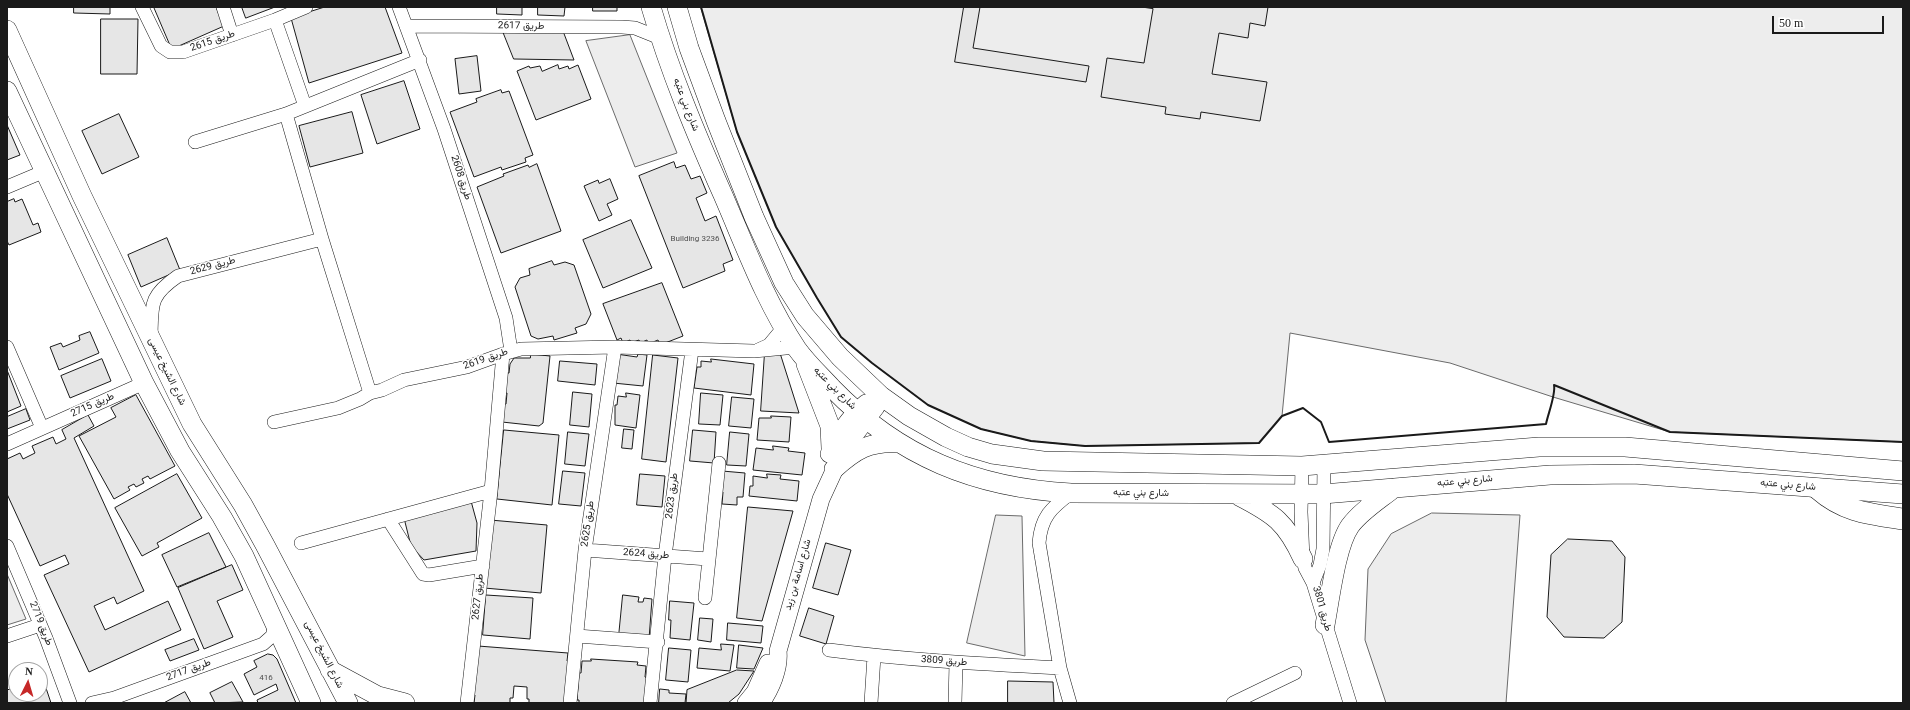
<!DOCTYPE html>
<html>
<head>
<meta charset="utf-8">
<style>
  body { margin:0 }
  #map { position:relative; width:1910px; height:710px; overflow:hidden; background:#fff; font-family:Georgia,serif }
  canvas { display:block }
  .frame { position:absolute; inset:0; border:8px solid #1a1a1a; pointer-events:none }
  .north { position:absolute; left:8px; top:662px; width:40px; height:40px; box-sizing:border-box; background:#fff; border:1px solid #a3a3a3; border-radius:50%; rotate:5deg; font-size:11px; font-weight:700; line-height:16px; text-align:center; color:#1a1a1a }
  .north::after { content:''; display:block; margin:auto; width:14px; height:18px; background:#c62828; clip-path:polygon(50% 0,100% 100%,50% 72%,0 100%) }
  .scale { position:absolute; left:1772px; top:16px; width:112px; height:18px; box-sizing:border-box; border:2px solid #1a1a1a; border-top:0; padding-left:5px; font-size:12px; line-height:14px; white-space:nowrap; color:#1a1a1a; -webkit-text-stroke:3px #fff; paint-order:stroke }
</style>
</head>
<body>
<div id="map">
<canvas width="1910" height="710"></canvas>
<div class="frame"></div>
<div class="north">N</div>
<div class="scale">50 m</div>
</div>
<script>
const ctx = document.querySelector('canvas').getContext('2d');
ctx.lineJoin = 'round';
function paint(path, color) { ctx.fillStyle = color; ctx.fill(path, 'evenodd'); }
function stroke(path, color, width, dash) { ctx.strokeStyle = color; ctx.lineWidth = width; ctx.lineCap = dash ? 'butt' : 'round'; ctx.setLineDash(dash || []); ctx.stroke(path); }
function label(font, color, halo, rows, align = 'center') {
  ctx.font = font + ' Georgia,Vazirmatn,serif'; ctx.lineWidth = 3; ctx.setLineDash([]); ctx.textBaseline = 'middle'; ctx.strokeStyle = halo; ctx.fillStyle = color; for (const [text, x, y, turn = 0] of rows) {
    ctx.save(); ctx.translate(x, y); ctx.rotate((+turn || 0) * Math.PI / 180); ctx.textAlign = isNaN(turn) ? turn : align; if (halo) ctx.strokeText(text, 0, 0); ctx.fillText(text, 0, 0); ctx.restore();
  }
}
const built = new Path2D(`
  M701,7H1903V442L1670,432L1553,397L1450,363L1290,333L1282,416L1259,443L1085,446L1031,441L981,429L928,405L872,363L841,337L817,298L776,227L737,132Z
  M630,35L677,153L635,167L586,41Z
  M1432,513L1520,515L1506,703H1386L1365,640L1368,569L1391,534Z
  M996,515L1022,516L1025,656L967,643Z
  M7,574L26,619L7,625Z`);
paint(built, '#ededed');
stroke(built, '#6a6a6a', 1);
const building = new Path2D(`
  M74,7H110V14L74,13Z
  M154,7H216L224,26L172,49Z
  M242,7H275L246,18Z
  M325,7H385L402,53L309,83L291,18Z
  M497,7H522V15L497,14Z
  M538,7H565L564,16L538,15Z
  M593,7H617V11H593Z
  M964,7H980L973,48L1089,66L1086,82L955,62Z
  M1142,7H1268L1265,26L1250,23L1248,38L1219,33L1212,74L1267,82L1260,121L1201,112L1200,119L1165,114L1166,107L1101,97L1107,58L1144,63L1153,9Z
  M101,19H138L137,74H101Z
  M502,29L563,31L574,60L514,59Z
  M477,56L481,91L459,94L455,59Z
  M558,65L559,69L568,66L569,69L578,65L591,99L536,120L517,71L529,66L530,68L540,66L542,71Z
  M404,81L420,129L377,144L361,95Z
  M501,90L502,93L509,91L533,155L525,158L526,162L502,170L501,167L474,177L450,112L477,102L476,99Z
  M352,112L363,153L310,167L299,126Z
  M119,114L139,157L102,174L82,131Z
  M7,125L20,155L7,160Z
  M674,162L676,168L685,165L691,179L700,176L707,193L696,198L705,221L716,216L733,260L723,264L725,271L683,288L639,176Z
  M537,164L561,231L501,253L477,187L504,176L503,174L528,165L529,167Z
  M610,179L618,199L607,204L612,215L599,221L584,186L598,180L599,183Z
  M14,199L15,202L22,199L33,225L38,223L41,232L9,245L7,241V202Z
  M631,220L652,268L603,288L583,240Z
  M167,238L180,270L141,287L128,255Z
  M552,261L554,265L565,262L574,265L591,314L586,324L575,328L577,333L554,340L553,336L538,339L531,336L515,287L520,278L530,275L529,269Z
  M662,283L683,336L660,345L658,340L648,344L647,340L640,343L639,340L631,343L630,340L623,343L621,338L617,340L603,304Z
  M90,332L99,353L59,370L50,347L61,343L63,347L80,340L79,336Z
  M765,352L780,353L799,413L761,411Z
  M531,354L550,356L543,423L539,426L502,422V404H506L507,393H504L505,373H509L510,364L514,358H530Z
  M616,354L637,357L638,354L647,355L643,386L613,383Z
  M653,355L678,358L666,462L642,459Z
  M102,359L111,381L70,398L61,376Z
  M711,359L754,364L751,395L694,388L697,367H701V361L711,362Z
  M560,361L597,364L595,385L558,381Z
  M7,370L21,406L7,412Z
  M573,392L592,394L589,427L570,425Z
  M626,393L640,395L636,428L615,425V405H617L618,396L626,397Z
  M701,393L723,395L720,425L699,424Z
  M136,395L175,466L150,479L148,476L142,479L144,483L136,487L134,484L128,487L130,490L114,499L79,436L116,417L111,408Z
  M732,397L754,399L751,428L729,426Z
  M26,409L30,420L7,429V417Z
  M88,415L94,426L74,438L144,591L117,604L114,597L94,606L105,630L168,601L181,630L89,672L44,575L69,564L65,555L40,566L7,494V459L20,453L23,459L35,453L32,446L53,437L56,444L66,439L62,430Z
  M771,416L791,417L789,442L757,440L759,418H771Z
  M624,429L634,430L632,449L622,448Z
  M504,430L559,435L552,505L497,499Z
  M693,430L716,432L714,463L690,461Z
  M568,432L589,434L585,466L565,464Z
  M730,432L749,434L746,466L727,465Z
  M773,446L789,448L788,451L805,453L802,475L753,470L756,448L773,450Z
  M563,471L585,473L581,506L559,504Z
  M722,471L745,473L743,497H737V505L722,504L723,492H720Z
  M177,474L202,518L157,543L159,547L142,556L115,508Z
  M640,474L665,476L662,507L637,505Z
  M767,474L781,475L780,479L799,481L797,501L749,496L750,486H753V476L767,478Z
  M471,501L477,523L476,551L424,560L411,546L404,518Z
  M748,507L793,511L762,621L737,618Z
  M490,520L547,525L541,593L484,588Z
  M209,533L226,567L177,587L162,555Z
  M1568,539L1612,541L1625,557L1622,622L1604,638L1564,637L1547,617L1551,555Z
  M826,543L851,550L838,595L813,588Z
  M232,565L243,590L217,601L233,637L204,649L178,588Z
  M486,595L533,598L530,639L483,635Z
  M623,595L639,597L638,602H643L644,598L652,599L649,639L619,636Z
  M670,601L694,603L690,640L670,638L671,620H669Z
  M809,608L834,616L826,644L800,636Z
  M700,618L713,619L711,642L698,640Z
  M728,623L763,626L761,643L727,640Z
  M194,639L199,650L170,661L165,650Z
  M721,644L734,645L730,671L697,668L699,648L721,650Z
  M739,645L763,648L754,669L737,668Z
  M478,646L568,653L567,661L571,662L564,703H529V699H527V687L514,686L513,698H510V703H474L475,695H472Z
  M669,648L691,650L688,682L666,680Z
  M268,654L273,655L277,659L296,703H258L257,700L278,690L276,684L254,695L244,674L257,667L254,661Z
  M591,659L638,662L637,665L646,666L645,677L648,678L646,703H579V700H577L579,673H581L582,661H591Z
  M737,670L754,671L739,694L728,703H686L687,690Z
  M43,679L51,703H7V690L16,687V694H40V680Z
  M1008,681L1053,682L1054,703H1008Z
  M232,682L243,702L215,703L210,693Z
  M660,689L669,690V693L686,694L685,703H659Z
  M185,692L191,703H164Z`);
paint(building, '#e6e6e6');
stroke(building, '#1a1a1a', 1);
const minor = new Path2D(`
  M142,7L161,46L170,52H183L275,20L306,7
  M223,7L232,35
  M399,7L444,129L506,318L511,351
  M275,20L305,106
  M407,26L622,27L635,28L660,38
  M286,114L322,239L370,393
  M195,142L286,114L420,60
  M7,187L45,171
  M151,337C152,304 149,296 178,276L322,239
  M7,347L42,428
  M758,350L769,345L784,327
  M274,422L338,408L360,399L370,393L382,390L404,380L467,367L503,354L521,349L615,347L754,351L796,347
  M7,444L144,383
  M1302,466L1301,512L1303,559L1305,568L1313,583L1350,703
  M388,519L423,574L429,575L483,566
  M301,543L491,491
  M7,546L46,638L70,703
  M585,550L708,559
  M1313,583L1320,565L1323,549L1324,466
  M705,598L719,463
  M7,636L40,625
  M577,636L658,642
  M829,650C906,660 983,664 1060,668
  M92,703L114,698L263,644L272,636L275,626
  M467,703L491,491L503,354
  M570,703L585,550L615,347
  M650,703L665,556L692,350
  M871,703L874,656
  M955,703L956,663
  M1070,703L1060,668L1039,543C1041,517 1051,508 1071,493
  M1233,703L1295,673`);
const tertiary = new Path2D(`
  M829,454C836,435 850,416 866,403
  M746,703L755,692L768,663
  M761,703C771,689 780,668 778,651L821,499L844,449L876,407L881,396`);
const secondary = new Path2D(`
  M651,7C670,72 696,134 723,195C746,248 765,301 797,349C807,363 820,375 832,388C899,457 976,488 1071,493L1323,494L1550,475L1634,474L1903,494
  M677,7L689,48L716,121L754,217L784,283L805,316L840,357L881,396L909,416L946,437L968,447L992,454L1043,461L1302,466L1539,447H1625L1903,471
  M7,30L82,196L192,424L243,505L265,545L348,703
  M7,91L144,383L180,451L222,517L244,556L311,703
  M806,364L830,426L831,448
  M834,469C855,450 869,441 899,443
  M1239,496C1274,514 1286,522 1303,559
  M1325,625C1330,599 1336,546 1350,526C1361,511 1379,500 1394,488
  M330,670L378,696L405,703`);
const primary = new Path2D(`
  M1818,489C1844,512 1869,514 1903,519`);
stroke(minor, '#1a1a1a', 14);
stroke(tertiary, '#1a1a1a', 18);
stroke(secondary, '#1a1a1a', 20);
stroke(primary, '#1a1a1a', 22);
stroke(minor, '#fff', 13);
stroke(tertiary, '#fff', 17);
stroke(secondary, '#fff', 19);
stroke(primary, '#fff', 21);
stroke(new Path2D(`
  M701,7L737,132L776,227L817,298L841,337L872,363L928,405L981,429L1031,441L1085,446L1259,443L1282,416L1303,408L1321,422L1329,442L1546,424C1548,414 1556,394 1554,385
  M1554,385L1670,432L1903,442`), '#1a1a1a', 2);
label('8px', '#4d4d4d', null, [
  ["Building 3236",695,240],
  ["416",266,679]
]);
label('10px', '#1a1a1a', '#fff', [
  ["طريق 2617",521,27,1],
  ["طريق 2615",213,42,-19],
  ["شارع بني عتبه",685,105,69],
  ["طريق 2608",460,178,72],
  ["طريق 2629",213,267,-15],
  ["طريق 2619",486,360,-19],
  ["شارع الشيخ عيسى",166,372,64],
  ["شارع بني عتبه",834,389,45],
  ["طريق 2715",93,406,-24],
  ["شارع بني عتبه",1465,482,-5],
  ["شارع بني عتبه",1788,486,5],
  ["شارع بني عتبه",1141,494,1],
  ["طريق 2623",673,496,-83],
  ["طريق 2625",589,524,-82],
  ["طريق 2624",646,555,4],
  ["شارع اسامة بن زيد",799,575,-74],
  ["طريق 2627",479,597,-84],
  ["طريق 3801",1321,609,74],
  ["طريق 2719",40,624,68],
  ["شارع الشيخ عيسى",323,655,63],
  ["طريق 3809",944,662,4],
  ["طريق 2717",189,671,-20]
]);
</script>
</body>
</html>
